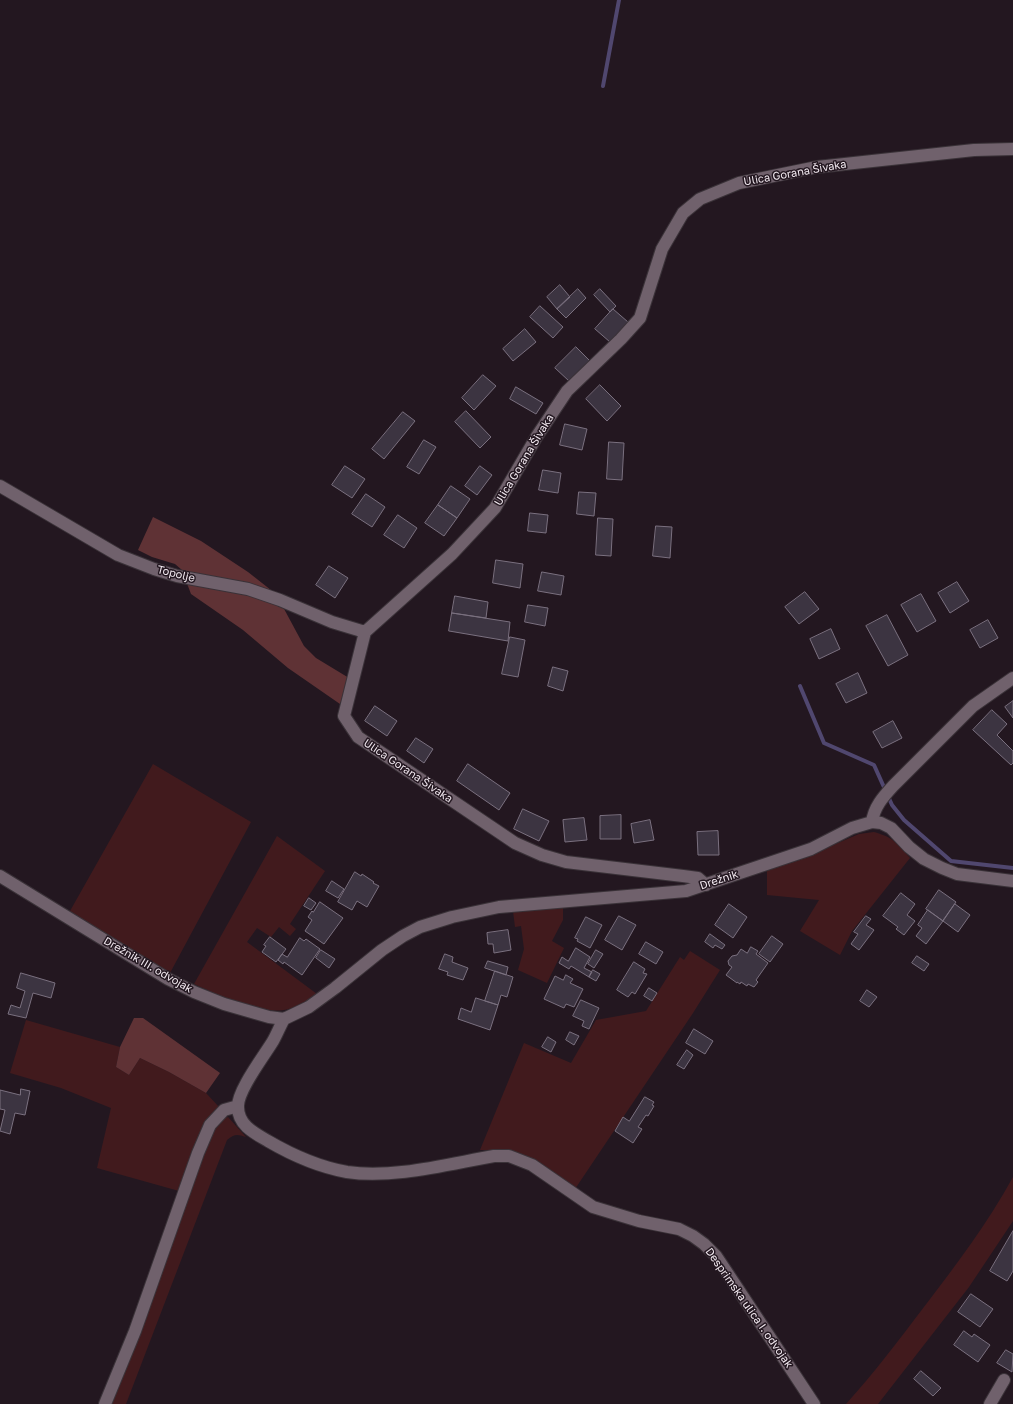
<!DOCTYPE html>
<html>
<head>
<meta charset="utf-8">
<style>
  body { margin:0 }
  canvas { display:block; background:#231720 }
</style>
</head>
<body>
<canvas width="1013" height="1404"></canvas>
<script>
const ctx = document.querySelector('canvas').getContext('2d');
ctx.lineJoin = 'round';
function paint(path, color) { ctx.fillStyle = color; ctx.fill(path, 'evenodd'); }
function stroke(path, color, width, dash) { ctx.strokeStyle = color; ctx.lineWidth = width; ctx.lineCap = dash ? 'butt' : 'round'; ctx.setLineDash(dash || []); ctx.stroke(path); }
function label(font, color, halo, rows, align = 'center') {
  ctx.font = font + ' "Golos Text",sans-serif'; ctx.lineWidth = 3; ctx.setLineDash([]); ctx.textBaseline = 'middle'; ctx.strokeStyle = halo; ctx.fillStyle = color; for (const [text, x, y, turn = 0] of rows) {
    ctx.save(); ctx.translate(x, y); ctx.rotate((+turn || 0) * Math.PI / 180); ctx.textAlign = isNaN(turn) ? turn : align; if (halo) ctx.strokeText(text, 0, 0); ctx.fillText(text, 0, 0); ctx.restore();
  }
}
paint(new Path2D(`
  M153,764L251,822L170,973L137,954L70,911Z
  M874,832C894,838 897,842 910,858L852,931L840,955L800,931L819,900L767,895V870L796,861L859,834Z
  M277,836L325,871L290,924L296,929L290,936L279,927L271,937L257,928L247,942L317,994C309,1000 301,1005 292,1008C262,1018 221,996 194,984Z
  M563,906V920L552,941L564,948L547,983L518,970L524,949L521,926L515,927L513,911Z
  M690,951L720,970L693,1013L575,1189L507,1151L496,1150H480L524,1043L571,1063L596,1020L646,1011L680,957L684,960Z
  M26,1020L120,1047L116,1067L129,1075L140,1058L169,1072L206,1093L219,1107L179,1191L97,1168L111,1108L61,1088L10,1073Z
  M228,1117L246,1137C237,1134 234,1134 227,1140L126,1404H110L203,1153C209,1141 214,1122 228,1117Z
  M1013,1177V1221L969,1287L878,1404H846C874,1373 899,1340 924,1307C956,1265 988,1223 1013,1177Z`), '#411a1d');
paint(new Path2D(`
  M153,517L201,541L248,572L276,594L304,646L316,658L349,678L340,704L288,668L243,630L191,594L182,570L175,564L152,557L138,550Z
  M134,1018H143L220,1073L206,1093L169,1072L140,1058L129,1075L116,1067L120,1047Z`), '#5f3235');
stroke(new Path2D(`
  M603,86L619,0
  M800,686L824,743L874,765L892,805L904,820L951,861L1013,868`), '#50476f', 4);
const building = new Path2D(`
  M560,285L570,297L557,309L547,297Z
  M578,289L586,298L566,318L557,309Z
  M600,289L616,306L610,312L594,295Z
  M540,306L563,327L553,338L530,317Z
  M613,309L628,322L610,342L595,329Z
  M525,329L536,342L513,361L503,349Z
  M576,347L590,361L569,381L555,368Z
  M483,375L496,386L474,410L462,398Z
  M600,385L621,406L607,421L586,399Z
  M516,387L543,403L536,414L510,399Z
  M466,411L491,437L480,448L455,422Z
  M403,412L415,421L384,459L372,449Z
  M565,424L587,429L582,450L560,445Z
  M424,440L436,447L419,474L407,467Z
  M609,442L624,443L622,480L607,479Z
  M345,466L365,479L352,498L332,485Z
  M480,466L492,475L477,495L465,486Z
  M543,470L561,473L558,493L539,490Z
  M451,486L470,499L457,518L438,505Z
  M579,492L596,493L594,516L577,514Z
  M366,494L385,507L372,527L352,514Z
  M438,505L457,518L444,536L425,523Z
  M530,513L548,515L546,533L528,531Z
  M398,515L417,528L404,548L384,535Z
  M598,518L613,519L611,556L596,555Z
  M656,526L672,527L670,558L653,556Z
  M496,560L523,564L520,588L493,583Z
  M329,566L348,578L335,598L316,585Z
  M542,572L564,576L561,595L538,591Z
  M957,582L969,601L950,613L938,593Z
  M805,592L819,609L799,624L785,607Z
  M921,594L936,621L917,632L901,605Z
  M455,596L488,602L486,618L452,613Z
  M528,605L548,608L545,626L525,622Z
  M452,613L510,622L508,641L449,631Z
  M887,615L908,655L888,666L866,626Z
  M988,620L998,638L980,648L970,630Z
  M831,629L840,649L819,659L810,639Z
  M510,637L525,640L518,677L502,674Z
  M553,667L568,671L563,691L548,686Z
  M858,673L867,693L846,703L836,684Z
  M1013,701V718L1005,707Z
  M375,706L397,721L387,736L365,721Z
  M992,710L1007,724L997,735L1013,751V763L1011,765L973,730Z
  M893,721L902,738L882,748L873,732Z
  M416,738L433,749L424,763L407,751Z
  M468,764L510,793L499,810L457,781Z
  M523,809L549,821L539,841L514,829Z
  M621,815V839H600V816Z
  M584,818L587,840L565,842L563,820Z
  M650,820L654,840L634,843L631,824Z
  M718,831L719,855H698L697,832Z
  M355,872L361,876L362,874L374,882L373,883L379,886L367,907L357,901L352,910L338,902Z
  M332,881L344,889L338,898L326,891Z
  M939,890L956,902L943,921L926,909Z
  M901,893L915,904L907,915L915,921L904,935L896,929L898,927L883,916Z
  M309,898L316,903L311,910L304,906Z
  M320,902L343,918L324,944L305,931L312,920L308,917L312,911L313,912Z
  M729,904L747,917L733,938L715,925Z
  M955,904L970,915L958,932L943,921Z
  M928,910L943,921L926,944L916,936L922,928L918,925Z
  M619,916L636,925L622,950L605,940Z
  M866,916L871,919L866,925L874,930L859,950L851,944L858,934L854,932Z
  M586,917L602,925L590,948L577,941L578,939L575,938Z
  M508,930L511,950L494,953L493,944H488L487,933Z
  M710,934L725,945L722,949L715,945L713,948L705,942Z
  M772,936L783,944L770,962L759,954Z
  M270,937L286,949L276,962L262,952L266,946L264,945Z
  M300,938L304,941L306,939L320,949L302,975L284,962L283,964L278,960L282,954L287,957Z
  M646,942L663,952L656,964L639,954Z
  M751,947L758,951L756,954L768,963L756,980L758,982L754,987L748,984L747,986L741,982L740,984L737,982V983L726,975L732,967L729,965L728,961L732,956L737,955L741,949L747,953Z
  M576,948L590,957L584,968L592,972L589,977L571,966L569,969L559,963L562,957L568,961Z
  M321,950L335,959L329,968L316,958Z
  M596,950L603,954L594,968L588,964Z
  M445,954L453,957L452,962L468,968L463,980L447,975L448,972L439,969Z
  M917,956L929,964L924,971L912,963Z
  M488,961L508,967L506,975L485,968Z
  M634,962L645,969L643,973L647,974L635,994L632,992L628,997L617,990Z
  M593,970L600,974L596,981L589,977Z
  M495,971L513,977L507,997L501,995L498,1005L485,1001Z
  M21,973L55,983L51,998L33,993L26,1018L8,1014L11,1005L20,1008L25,991L17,988Z
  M566,975L573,979L570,983L583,989L574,1007L566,1004L564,1008L544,999L555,976L563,980Z
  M649,988L657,993L652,1001L644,996Z
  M867,990L877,997L869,1007L860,1001Z
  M476,998L498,1005L490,1030L458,1019L461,1008L471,1012Z
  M581,1000L599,1008L589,1029L582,1026L584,1021L573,1016Z
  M694,1029L713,1041L705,1054L686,1043Z
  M570,1032L579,1036L574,1045L566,1040Z
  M548,1037L556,1042L551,1052L542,1047Z
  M687,1050L693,1055L684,1069L677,1065Z
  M21,1089L30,1091L25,1115L15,1113L10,1134L0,1131L5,1110L0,1109V1090L20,1095Z
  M645,1097L654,1102L652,1105L654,1106L648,1116L646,1115L638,1127L642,1129L633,1143L615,1131L623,1117L629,1121Z
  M1013,1231V1271L1007,1281L990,1271Z
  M971,1294L993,1309L980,1327L958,1312Z
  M964,1331L972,1337L974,1334L990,1345L978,1362L954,1345Z
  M1006,1350L1013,1354L1012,1372L997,1363Z
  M921,1371L941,1388L933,1396L914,1379Z`);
paint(building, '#3c3441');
stroke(building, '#7a707f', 1);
const minor = new Path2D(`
  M0,486L118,555L154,569L177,576L248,589L280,600L332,622L365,632
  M872,822C874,807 883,797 893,786L973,706L1013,678
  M0,876L168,979L194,992L224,1004L269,1017L284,1019L309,1007L335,988L382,950L403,936L420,927L452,917L499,907L686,891L811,849L852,828L872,822L881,823L891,828L909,847L924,859L942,868L957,874L1013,881
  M706,885L698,878L683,876L566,862L542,855L515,843L358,737L344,716L365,632L452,554L495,508L537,436L567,391L621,339L640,318L662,249L683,213L700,199L739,183L817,167L974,150L1013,149
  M284,1019C280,1026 277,1034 273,1041C264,1056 237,1091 238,1107C238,1125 254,1133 268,1141C292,1155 319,1167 347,1172C393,1179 448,1164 494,1156H509L532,1165L593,1207L639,1221L679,1229L693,1236L704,1244L716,1256L728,1274L814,1404
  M105,1404L135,1331L198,1153L210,1125L224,1110L238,1106
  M990,1404L1004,1380`);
stroke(minor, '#3a3238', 14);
stroke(minor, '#70616c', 12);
label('11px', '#f2e9f0', '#231720', [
  ["Ulica Gorana Šivaka",795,173,-10],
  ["Ulica Gorana Šivaka",524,460,-59],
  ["Topolje",176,574,14],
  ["Ulica Gorana Šivaka",408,771,34],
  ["Drežnik",719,880,-18],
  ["Drežnik III. odvojak",148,965,30],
  ["Desprimska ulica I. odvojak",749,1308,55]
]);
</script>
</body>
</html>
